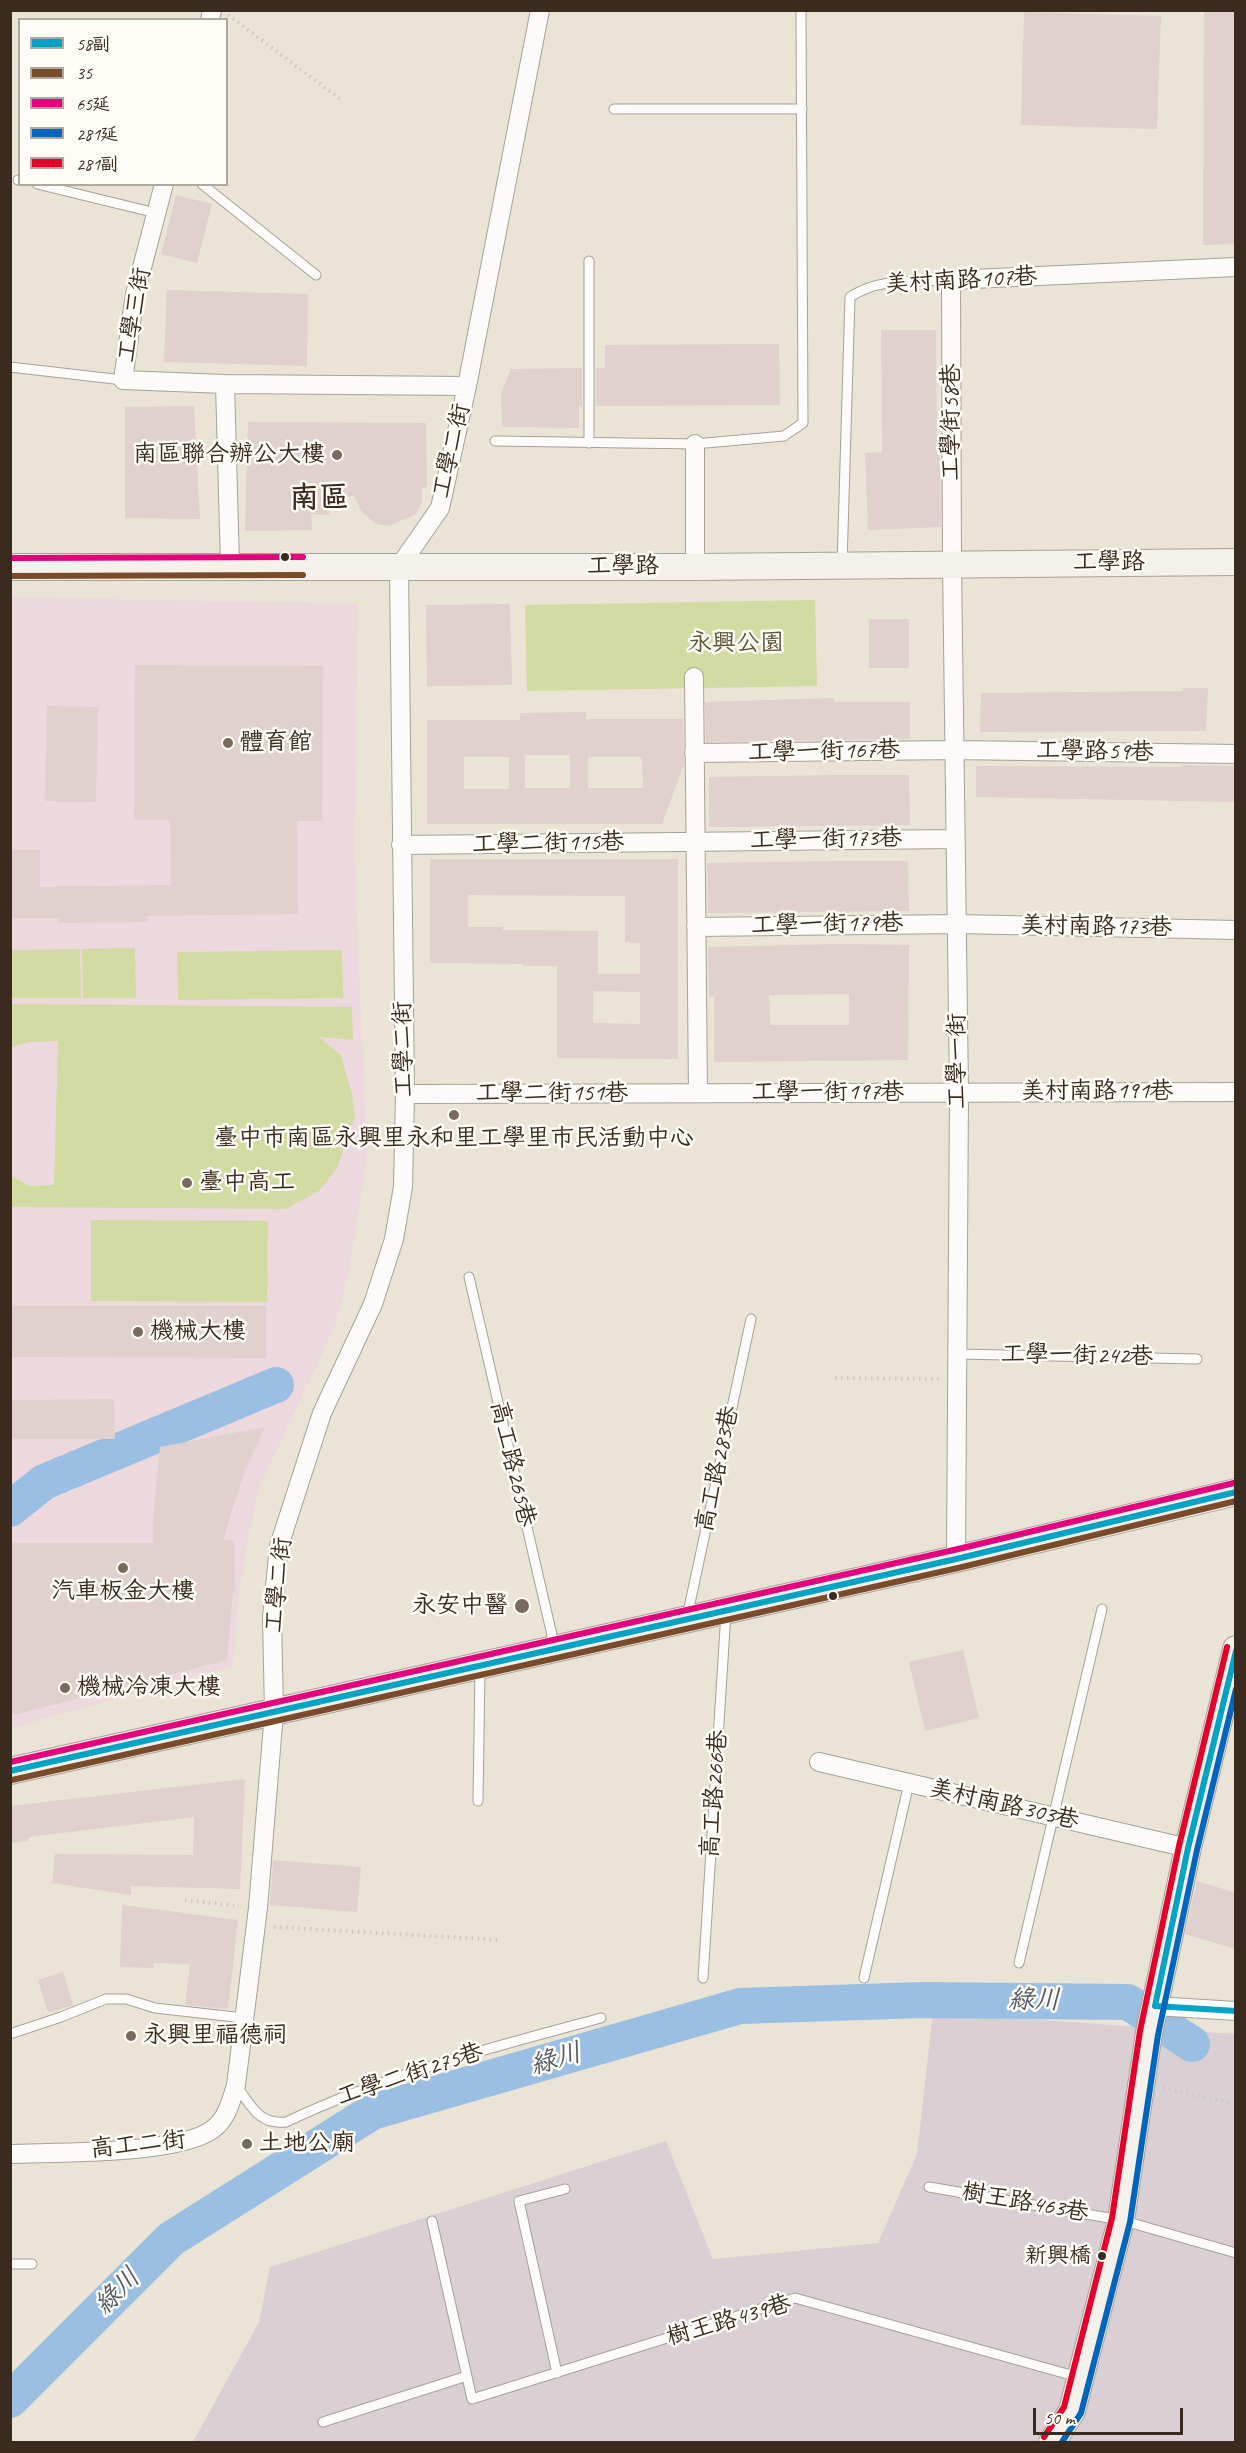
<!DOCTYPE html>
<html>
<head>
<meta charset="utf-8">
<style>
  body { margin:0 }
  #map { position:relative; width:1246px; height:2453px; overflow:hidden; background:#e9e4d5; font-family:Caveat,"LXGW WenKai TC",sans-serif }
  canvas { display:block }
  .frame { position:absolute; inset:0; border:12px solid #3b2a1e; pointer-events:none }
  .legend { position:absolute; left:18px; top:18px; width:210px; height:168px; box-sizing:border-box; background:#fdfcf7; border:2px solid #afa8a0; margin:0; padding:8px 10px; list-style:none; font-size:18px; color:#3b2a1e }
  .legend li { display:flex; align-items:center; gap:12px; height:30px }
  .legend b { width:30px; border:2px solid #afa8a0 }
  .scale { position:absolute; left:1033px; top:2408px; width:150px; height:27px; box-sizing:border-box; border:3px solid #3b2a1e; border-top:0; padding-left:8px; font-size:18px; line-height:21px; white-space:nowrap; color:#3b2a1e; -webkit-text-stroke:4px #fdfcf7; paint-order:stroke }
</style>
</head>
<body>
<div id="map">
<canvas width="1246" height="2453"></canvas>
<div class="frame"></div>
<ul class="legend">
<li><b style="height:8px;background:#03a3c5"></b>58副</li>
<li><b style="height:8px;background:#7a4b2a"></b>35</li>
<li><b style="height:8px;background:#e5007d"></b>65延</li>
<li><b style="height:8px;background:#0065bd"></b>281延</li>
<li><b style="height:8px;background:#e4002b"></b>281副</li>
</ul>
<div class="scale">50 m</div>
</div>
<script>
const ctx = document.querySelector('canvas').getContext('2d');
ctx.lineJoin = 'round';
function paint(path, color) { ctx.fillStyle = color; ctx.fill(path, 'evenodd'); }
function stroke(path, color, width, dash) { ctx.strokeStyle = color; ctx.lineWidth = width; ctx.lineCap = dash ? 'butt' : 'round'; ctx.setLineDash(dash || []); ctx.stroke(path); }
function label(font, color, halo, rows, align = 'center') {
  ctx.font = font + ' Caveat,"LXGW WenKai TC",sans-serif'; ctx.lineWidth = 5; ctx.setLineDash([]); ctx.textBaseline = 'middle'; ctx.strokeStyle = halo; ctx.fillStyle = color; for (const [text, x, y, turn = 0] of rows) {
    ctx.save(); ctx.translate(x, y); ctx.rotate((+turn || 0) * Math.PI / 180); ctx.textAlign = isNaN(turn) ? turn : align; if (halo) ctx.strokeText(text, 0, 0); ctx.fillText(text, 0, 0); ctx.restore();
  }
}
paint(new Path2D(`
  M11,597L358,604L354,850L367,1156L350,1266L336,1324L260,1486L248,1536L238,1602L233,1666L11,1728Z`), '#edd9dd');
paint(new Path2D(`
  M933,2012L1235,2034V2442H193L259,2322L270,2267L666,2141L713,2259L878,2243L917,2154Z`), '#dacfd3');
paint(new Path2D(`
  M815,600L817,686L527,691L525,605Z
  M135,948L136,998H83L82,949Z
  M80,949L81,998H11V950Z
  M342,950L343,998L178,1000L177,952Z
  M11,1004L352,1007L353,1040L319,1037L341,1055L352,1094L355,1117L337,1168L319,1191L286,1209L13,1207L11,1205V1176L30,1186L54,1185L58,1041L30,1042L11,1047Z
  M91,1220L268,1221L267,1302L91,1301Z`), '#d2dba2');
stroke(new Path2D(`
  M10,1509L44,1482L276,1385
  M10,2400L171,2239L372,2112L740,2006L923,2000L1128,2002L1192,2044`), '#9bbfe2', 36);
paint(new Path2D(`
  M1204,10H1236V244L1203,245Z
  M1024,12L1161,16L1157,129L1021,125Z
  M176,195L212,204L197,263L161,254Z
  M167,290L308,294L307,366L164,362Z
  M881,330H936L937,449H940L941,527L868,530L865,453L882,452Z
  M779,344L780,405L596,406V368H605V345Z
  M582,368V406H579V428L502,427L501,394L511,369Z
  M194,406L200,519L125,518V407Z
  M248,422L426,423L427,487L422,488V503L416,514L389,526L376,524L361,511L354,496L330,498L329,515L311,514L312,530L245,531Z
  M510,604L512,685L427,686L426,605Z
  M869,619H909V668H869Z
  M135,665L323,666L322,821H297L298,914L148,916V922L59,923V918H10V850H40V887L171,885L170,820H134Z
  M1183,688H1208L1206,731L980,732L981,693L1183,691Z
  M834,698V702H910V739L706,742L705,702Z
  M47,706L98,707L96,802L45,801Z
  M586,712V719H683L684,764L662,824H427V720H520V713ZM525,755H570V788H525ZM464,757H509V789H464ZM588,757H642L643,788H588Z
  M1181,765L1236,766V802L976,797V766L1181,767Z
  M840,775H909L910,825L709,827V777Z
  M430,859H678V1059L557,1058V966H523V964L430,963ZM468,895L625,896V942L640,943V974H598V931L503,930V927H468ZM593,991L640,992V1024L593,1023Z
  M838,861H908L909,911L708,913L707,863Z
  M839,944L909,945L908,1060L714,1062V996L709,997L708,947ZM849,994V1025H770L769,995Z
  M10,1306H266V1358L10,1357Z
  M114,1399L115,1439H10V1400Z
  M265,1427L244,1473L223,1540H234L235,1593H233L227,1660L10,1716V1543H153V1518L160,1447Z
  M963,1650L979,1718L925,1731L909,1662Z
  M245,1779L240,1889L131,1886V1895L52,1883L55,1854L193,1855L194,1817L29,1837V1840L10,1844V1806Z
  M273,1860L361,1867L357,1912L270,1905Z
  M1197,1881L1236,1893V1949L1185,1934Z
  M122,1905L238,1920L228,2009L185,2005L190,1964L154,1963V1968L120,1967Z
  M63,1972L73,2005L48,2013L38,1980Z`), '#e0d0ce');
const lane = new Path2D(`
  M614,109H802
  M18,180H20
  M37,184L156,213
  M202,184L316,275
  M10,367L123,380
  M495,441L695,444L784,436L803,423L801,12
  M589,443V261
  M842,565L850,297C879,277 918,282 951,280
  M469,1277L555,1648
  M957,1354L1197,1359
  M687,1617L751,1319
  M478,1801L480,1668
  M1019,1963L1102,1609
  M703,1978L726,1612
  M864,1978L909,1783
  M10,2034L61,2017L106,1999H126L155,2008L244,2018
  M236,2085C251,2105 258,2125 286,2122C387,2074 493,2047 601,2018
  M929,2187L1121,2220L1236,2253
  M432,2221L472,2399L795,2298L1078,2377
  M10,2264H32
  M557,2373L519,2201L565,2189
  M323,2422L467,2376`);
const street = new Path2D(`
  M210,20L212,10
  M164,184L135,294L123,380L225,384L467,386
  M225,384L230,565
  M695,444V567
  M694,677L698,1093
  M694,753L954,750L1236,754
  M401,845L955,839
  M696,927L957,924L1236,930
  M405,1094L1236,1092
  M956,1559L959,1092L952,564L951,280L1236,267
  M819,1762L1188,1848
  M1155,2006L1236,2011
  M10,2154C56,2152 180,2155 213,2129C227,2119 231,2101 236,2085L258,1908L274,1712L272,1617L279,1546L322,1413L373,1304L394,1239L403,1187L405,1094L399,567L440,508L467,386L540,10`);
const secondary = new Path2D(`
  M10,567H695L1236,562
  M10,1771L956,1559L1236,1492
  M1052,2442L1072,2411L1121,2220L1149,2033L1188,1848L1236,1649`);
stroke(lane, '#a7a197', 11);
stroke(street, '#a7a197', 20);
stroke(secondary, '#a7a197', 28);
stroke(new Path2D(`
  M228,15L340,99
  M835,1378L939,1379
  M10,1531L12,1532
  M185,1900L239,1906
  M274,1927L501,1940
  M1163,2088L1236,2104`), '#cbc9c4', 4, [1.5, 4.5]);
stroke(lane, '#fcfbf9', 9);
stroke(street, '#fcfbf9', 18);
stroke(secondary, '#f4f1ea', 26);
stroke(new Path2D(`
  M10,1771L956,1559L1236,1492
  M1155,2006L1188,1848L1236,1651
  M1155,2006L1236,2011`), '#03a3c5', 6);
stroke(new Path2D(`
  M10,576L303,575
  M12,1780L958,1568L1236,1501`), '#7a4b2a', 6);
stroke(new Path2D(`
  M10,558L303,557
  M10,1762L954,1550L1234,1483`), '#e5007d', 6);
stroke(new Path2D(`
  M1062,2442L1081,2413L1130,2222L1158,2035L1197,1850L1236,1689`), '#0065bd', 6);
stroke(new Path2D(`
  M1044,2437L1064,2407L1112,2218L1140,2031L1179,1846L1227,1647`), '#e4002b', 6);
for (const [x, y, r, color] of [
  [337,455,6,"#786b5e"],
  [285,557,5,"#3b2a1e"],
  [228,743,6,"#786b5e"],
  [454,1115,6,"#786b5e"],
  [187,1183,6,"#786b5e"],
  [138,1332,6,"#786b5e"],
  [123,1568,6,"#786b5e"],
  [833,1596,5,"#3b2a1e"],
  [522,1606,8,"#786b5e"],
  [65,1688,6,"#786b5e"],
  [131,2036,6,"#786b5e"],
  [247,2144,6,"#786b5e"],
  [1102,2256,5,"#3b2a1e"]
]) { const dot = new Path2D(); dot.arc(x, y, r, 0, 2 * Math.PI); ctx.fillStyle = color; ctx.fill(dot); stroke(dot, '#fdfcf7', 2); }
label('22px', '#3b2a1e', '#fdfcf7', [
  ["新興橋",1091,2256]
], 'right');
label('24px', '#3b2a1e', '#fdfcf7', [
  ["美村南路107巷",961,281,-3],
  ["工學三街",135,315,-80],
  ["工學街58巷",952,422,-90],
  ["工學二街",452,451,-77],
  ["工學路",1109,563],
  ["工學路",623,567],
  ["工學一街167巷",824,752,-1],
  ["工學路59巷",1095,752,1],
  ["工學一街173巷",826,840,-1],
  ["工學二街115巷",548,844,-1],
  ["工學一街179巷",827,925,-1],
  ["美村南路173巷",1096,927,1],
  ["工學二街",404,1049,-91],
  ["工學一街",958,1061,-90],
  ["美村南路191巷",1097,1092],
  ["工學一街197巷",828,1093],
  ["工學二街151巷",552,1094],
  ["工學一街242巷",1077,1356,1],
  ["高工路265巷",512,1464,77],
  ["高工路283巷",718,1469,-78],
  ["工學二街",279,1585,-84],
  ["高工路266巷",715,1794,-86],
  ["美村南路303巷",1004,1805,13],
  ["工學二街275巷",410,2075,-18],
  ["高工二街",138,2145,-6],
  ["樹王路463巷",1025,2203,10],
  ["樹王路439巷",729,2321,-16]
]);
label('24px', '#3b2a1e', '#fdfcf7', [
  ["南區聯合辦公大樓",325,455,"right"],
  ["體育館",240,743],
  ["臺中市南區永興里永和里工學里市民活動中心",454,1139,"center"],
  ["臺中高工",199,1183],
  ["機械大樓",150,1332],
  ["汽車板金大樓",123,1592,"center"],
  ["永安中醫",508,1606,"right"],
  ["機械冷凍大樓",77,1688],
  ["永興里福德祠",143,2036],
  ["土地公廟",259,2144]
], 'left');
label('24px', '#5c5434', '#fdfcf7', [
  ["永興公園",736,644]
]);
label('italic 26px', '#515965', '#fdfcf7', [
  ["綠川",1034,2001,1],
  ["綠川",556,2060,-16],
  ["綠川",118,2292,-45]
]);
label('bold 30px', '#3b2a1e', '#fdfcf7', [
  ["南區",319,499]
]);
</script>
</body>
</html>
